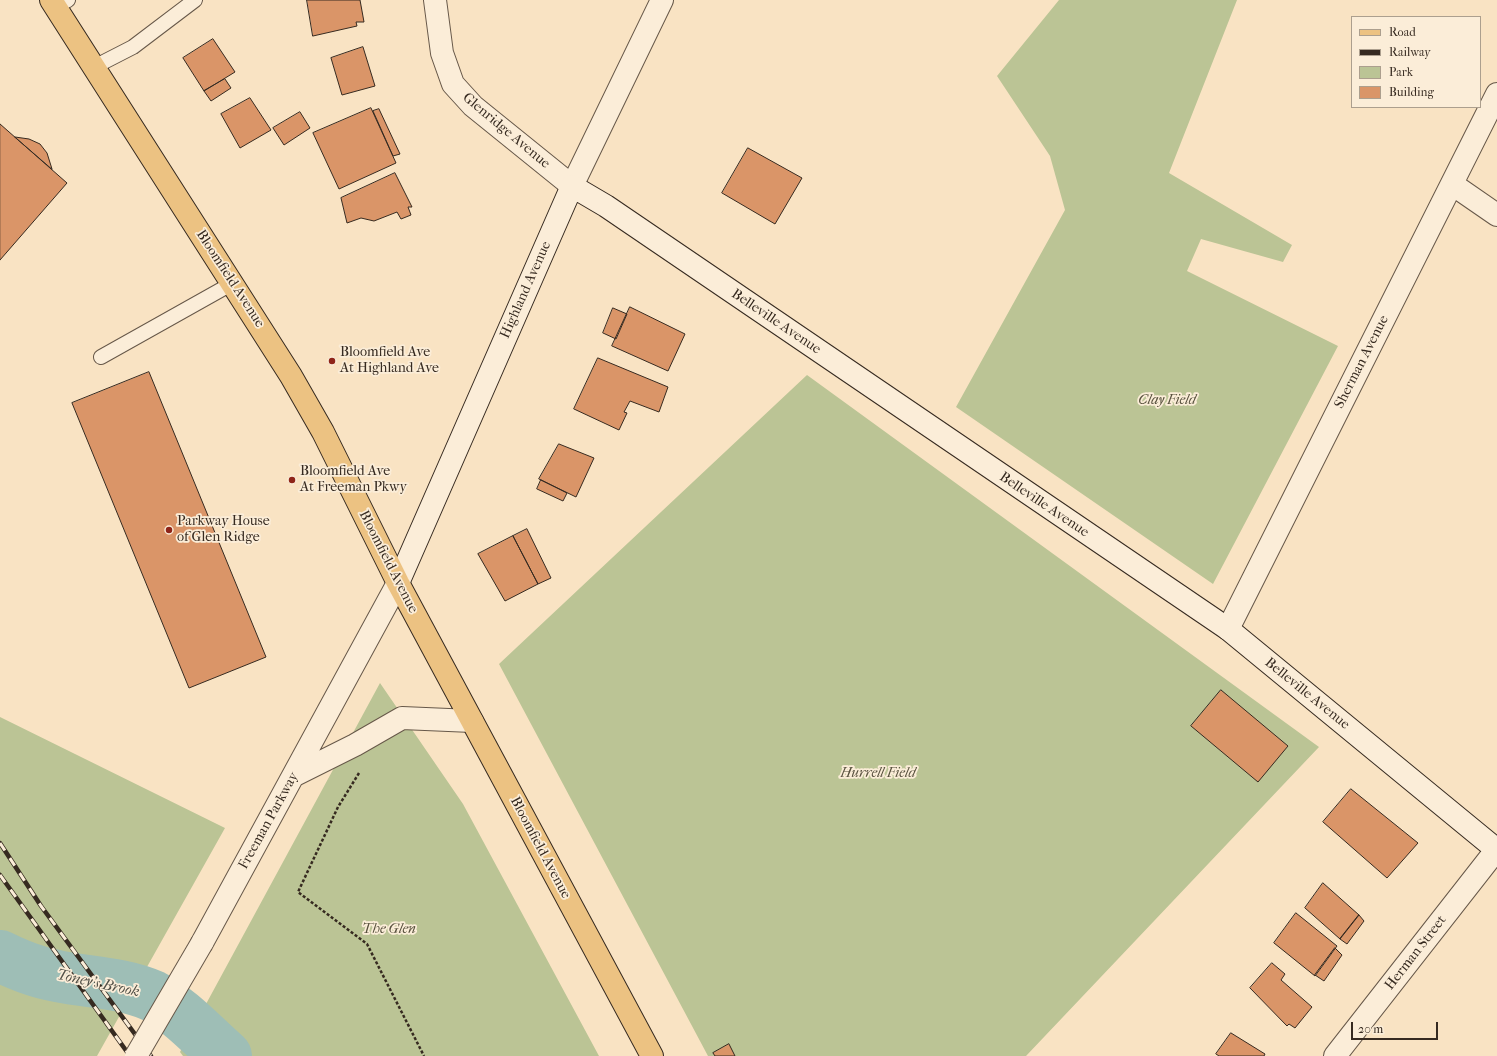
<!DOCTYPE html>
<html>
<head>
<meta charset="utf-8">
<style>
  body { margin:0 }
  #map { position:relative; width:1497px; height:1056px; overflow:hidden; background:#f9e3c3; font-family:"IM FELL French Canon",serif }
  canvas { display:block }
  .legend { position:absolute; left:1351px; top:16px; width:130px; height:92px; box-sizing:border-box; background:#fbedd8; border:1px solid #ac9f8e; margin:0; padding:5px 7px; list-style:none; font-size:12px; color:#362a20 }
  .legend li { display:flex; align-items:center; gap:8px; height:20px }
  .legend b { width:20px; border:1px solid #ac9f8e }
  .scale { position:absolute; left:1351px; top:1022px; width:87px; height:18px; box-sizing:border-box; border:2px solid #362a20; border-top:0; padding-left:5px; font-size:12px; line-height:14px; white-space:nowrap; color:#362a20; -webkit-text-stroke:3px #fbedd8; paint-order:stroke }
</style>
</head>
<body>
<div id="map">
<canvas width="1497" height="1056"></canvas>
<ul class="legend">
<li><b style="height:5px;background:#ecc282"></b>Road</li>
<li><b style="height:5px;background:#362a20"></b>Railway</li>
<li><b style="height:11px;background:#bbc495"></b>Park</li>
<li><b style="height:11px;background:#da9568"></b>Building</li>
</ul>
<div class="scale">20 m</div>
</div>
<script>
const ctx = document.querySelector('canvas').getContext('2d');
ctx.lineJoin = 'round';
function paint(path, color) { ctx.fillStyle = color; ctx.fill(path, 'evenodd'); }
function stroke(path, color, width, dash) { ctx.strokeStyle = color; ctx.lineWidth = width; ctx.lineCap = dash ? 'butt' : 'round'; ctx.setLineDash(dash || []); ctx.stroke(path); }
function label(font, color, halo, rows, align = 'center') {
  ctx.font = font + ' "IM FELL French Canon",serif'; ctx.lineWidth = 3.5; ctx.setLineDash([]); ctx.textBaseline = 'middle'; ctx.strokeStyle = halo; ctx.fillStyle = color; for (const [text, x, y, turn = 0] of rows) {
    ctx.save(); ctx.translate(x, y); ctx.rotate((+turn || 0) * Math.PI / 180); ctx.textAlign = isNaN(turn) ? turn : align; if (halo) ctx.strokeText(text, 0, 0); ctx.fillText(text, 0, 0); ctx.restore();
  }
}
paint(new Path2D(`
  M1059,0H1237L1169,173L1292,245L1283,262L1201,239L1187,271L1338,346L1213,584L956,407L1065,210L1050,156L997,76Z
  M807,375L1319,747L1026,1056H708L499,664Z
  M380,683L463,804L599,1056H183L180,1052Z
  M0,717L225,828L97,1056H0Z`), '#bbc495');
stroke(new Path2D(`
  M0,956C12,962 26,968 40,972C77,983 117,980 153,996C180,1010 203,1036 226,1056`), '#9ebeb6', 52);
const building = new Path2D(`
  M307,0H360L364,22H356L357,26L313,36Z
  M213,39L235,72L204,91L183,58Z
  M363,47L375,86L342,95L331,58Z
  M225,79L231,88L211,101L204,91Z
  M250,98L271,130L240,148L221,114Z
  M371,108L396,163L339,189L313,133Z
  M379,109L400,154L393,156L373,111Z
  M300,112L310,128L284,145L273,128Z
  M0,124L67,183L0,260Z
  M15,137L29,139L40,144L47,153L52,169Z
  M748,148L802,178L775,224L722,193Z
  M395,173L412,207H408L411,215L401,219L397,212L374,221L361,218L347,223L341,198Z
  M630,307L685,334L668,371L612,346Z
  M613,308L627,314L616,339L603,333Z
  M598,358L668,387L659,412L630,401L624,412L627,413L619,430L574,409Z
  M149,372L266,657L189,688L72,403Z
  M559,444L594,458L576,497L539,479Z
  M541,480L567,493L563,501L537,489Z
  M527,529L551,578L538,584L513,536Z
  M513,536L538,584L505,601L478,554Z
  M1221,690L1288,746L1258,782L1191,726Z
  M1351,789L1418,843L1387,878L1323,822Z
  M1323,883L1359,915L1340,939L1305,908Z
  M1296,913L1337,946L1315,976L1274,943Z
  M1359,915L1364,921L1347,944L1340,939Z
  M1335,948L1342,955L1324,981L1315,975Z
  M1272,963L1285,974L1281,980L1312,1007L1295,1028L1289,1024L1287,1026L1250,988Z
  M1231,1033L1265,1054L1264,1056H1219L1216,1054Z
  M729,1044L735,1056H715L713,1053Z`);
paint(building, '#da9568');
stroke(building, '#362a20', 1);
const service = new Path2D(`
  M55,7L68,0
  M94,67L133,47L195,0
  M101,357L233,283`);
const minor = new Path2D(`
  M1452,184L1497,215
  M572,186L662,0
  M1228,629L1497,94
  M293,776L355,745L402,718L472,721
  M202,943L398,583
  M1335,1056L1497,849`);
const tertiary = new Path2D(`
  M435,0L442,53L453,84L473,106L572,186`);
const secondary = new Path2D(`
  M398,583L572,186L606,206L1228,629L1497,850`);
const primary = new Path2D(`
  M51,0L291,376L323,432L398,583L652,1056`);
stroke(service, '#675849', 16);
stroke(minor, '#675849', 24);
stroke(tertiary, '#675849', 24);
stroke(secondary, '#362a20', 24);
stroke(primary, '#362a20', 24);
stroke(new Path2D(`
  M359,773L338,807L298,892L367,944L424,1056`), '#362a20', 2.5, [3, 2]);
stroke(service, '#fbedd8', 14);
stroke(minor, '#fbedd8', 22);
stroke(tertiary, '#fbedd8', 22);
stroke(secondary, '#fbedd8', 22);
stroke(primary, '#ecc282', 22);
const rail = new Path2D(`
  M0,843L41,906L151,1056
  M0,875L130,1056`);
stroke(rail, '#362a20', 4.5);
stroke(rail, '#fbedd8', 3, [9]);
const minorBridge = new Path2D(`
  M136,1056L202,943`);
stroke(minorBridge, '#675849', 24, []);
stroke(minorBridge, '#fbedd8', 22);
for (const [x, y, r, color] of [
  [332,361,4,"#8f2418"],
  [292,480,4,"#8f2418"],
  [169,530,4,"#8f2418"]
]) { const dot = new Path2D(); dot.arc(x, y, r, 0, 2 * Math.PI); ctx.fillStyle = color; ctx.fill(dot); stroke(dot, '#fbedd8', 1.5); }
label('14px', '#362a20', '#fbedd8', [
  ["Glenridge Avenue",506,131,40],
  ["Bloomfield Avenue",230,279,57],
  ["Highland Avenue",526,290,-66],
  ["Belleville Avenue",776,322,34],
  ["Sherman Avenue",1362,362,-63],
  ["Belleville Avenue",1044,505,34],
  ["Bloomfield Avenue",388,562,63],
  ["Belleville Avenue",1307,694,39],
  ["Freeman Parkway",269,821,-61],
  ["Bloomfield Avenue",540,848,62],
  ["Herman Street",1416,953,-52]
]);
label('14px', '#362a20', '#fbedd8', [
  ["Bloomfield Ave",340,353],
  ["At Highland Ave",340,369],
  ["Bloomfield Ave",300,472],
  ["At Freeman Pkwy",300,488],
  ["Parkway House",177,522],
  ["of Glen Ridge",177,538]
], 'left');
label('italic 14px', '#57503d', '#fbedd8', [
  ["Clay Field",1167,401],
  ["Hurrell Field",878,774],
  ["The Glen",389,930]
]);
label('italic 15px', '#504f46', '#fbedd8', [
  ["Toney's Brook",98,984,12]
]);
</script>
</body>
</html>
